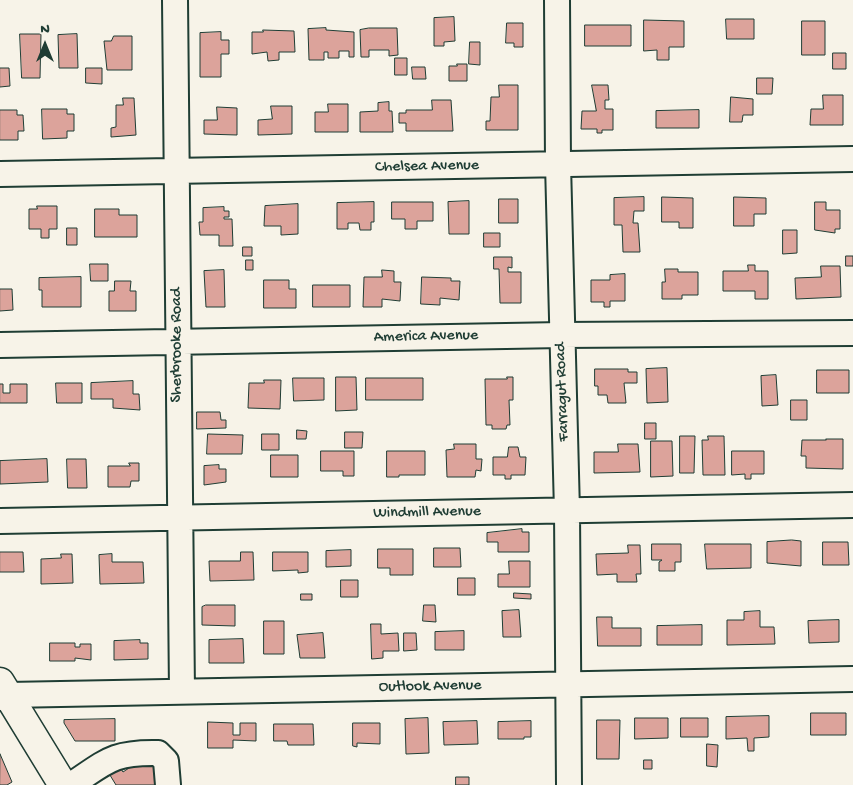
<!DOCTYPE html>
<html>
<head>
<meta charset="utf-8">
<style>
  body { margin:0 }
  #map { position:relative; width:853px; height:785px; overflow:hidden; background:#f7f3e8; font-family:"Gochi Hand",sans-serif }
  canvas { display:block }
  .north { position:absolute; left:20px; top:20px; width:50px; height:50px; -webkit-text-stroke:4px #f7f3e8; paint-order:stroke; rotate:0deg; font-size:14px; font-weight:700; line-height:20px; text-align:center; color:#1f3d34 }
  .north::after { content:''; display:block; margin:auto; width:18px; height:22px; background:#1f3d34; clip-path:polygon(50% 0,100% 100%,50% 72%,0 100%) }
</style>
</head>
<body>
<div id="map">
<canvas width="853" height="785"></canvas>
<div class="north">N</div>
</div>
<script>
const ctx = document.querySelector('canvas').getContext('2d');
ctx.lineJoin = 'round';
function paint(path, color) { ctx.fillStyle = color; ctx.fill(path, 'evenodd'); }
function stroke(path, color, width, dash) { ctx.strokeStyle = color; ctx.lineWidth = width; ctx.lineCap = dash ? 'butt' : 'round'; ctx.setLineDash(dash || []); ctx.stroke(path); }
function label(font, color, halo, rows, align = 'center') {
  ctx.font = font + ' "Gochi Hand",sans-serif'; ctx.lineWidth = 5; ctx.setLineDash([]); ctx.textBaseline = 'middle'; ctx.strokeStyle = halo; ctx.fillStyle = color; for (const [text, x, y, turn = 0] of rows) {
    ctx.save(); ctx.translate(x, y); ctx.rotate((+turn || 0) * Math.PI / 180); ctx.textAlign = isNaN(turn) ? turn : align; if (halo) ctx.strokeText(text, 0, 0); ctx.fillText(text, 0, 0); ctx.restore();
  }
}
const building = new Path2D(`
  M454,17L455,41L444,42V46H434V18Z
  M726,19H754V39H727Z
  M644,20L684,21V47H669V60H657V50L644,51Z
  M802,21H825V55H802Z
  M507,23H523V47H514V43H506Z
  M585,25H631V46H585Z
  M326,28V30L354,32V57H349V51H339V58H328V52H324V60H309L308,29Z
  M369,28H397L398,55L389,56V50H369V57H361L360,30Z
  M263,30L294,31L295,52H279V60L268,61L267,52L252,54V32H263Z
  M221,32V40H229V54H221V77H200V33Z
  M20,34H41L40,78H22Z
  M77,34L78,68H59L58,35Z
  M114,36H132V70H107L104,41H111Z
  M470,42H480V65L469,64Z
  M833,53H846V69H833Z
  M395,58H407V75H395Z
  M457,64H467V81H449V66H457Z
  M412,67H425L426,79H413Z
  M0,68H9L10,86L0,87Z
  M86,68H102V84L86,83Z
  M757,78H773L772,94H757Z
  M499,85H518V130H486V121H490L491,97H499Z
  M592,85H608L609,100H605V109H613V130H602V133H597V129H581L582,111H596Z
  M823,95H843V125H810L811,109H823Z
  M731,97L753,99V115H743L742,122H730Z
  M123,98H134L136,135L111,137V128L116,127V105H123Z
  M432,100H451L453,131H406V123H399V113H406V110H432Z
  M389,102V111H392L393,132H360V112L378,111V103Z
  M328,104H348V132H315V112H328Z
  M271,106H292V134L258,135V120L272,119Z
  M217,107L237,108V135L204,134V120H217Z
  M42,109H67V114H74V131H67V138L43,139Z
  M0,110H17V115H23L24,131H18V140H0Z
  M699,110V128H656V111Z
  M644,197V211H634L633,223H638L640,252H623L622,225H614V198Z
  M662,197L693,198V228H679V222H662Z
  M734,197L766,198V214H754V226H734Z
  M499,199H518V223H499Z
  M469,201V234H449L448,202Z
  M374,202V222H371V230H360L359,223H348V229H337V203Z
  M392,202H433V221H417V229H405V219H392Z
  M815,202H826V210H840V229H835V233L815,230Z
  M298,204V234L281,235V226H264L265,206Z
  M37,206H57V229H49V238H41V229H29V209H37Z
  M224,207V211H229V217H224V219H232L233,246H219V235H200L199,222H203V208Z
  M95,209H119V215H137V237H95Z
  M67,228H77V245H67Z
  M783,230H797V253L783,254Z
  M484,233H500V247H484Z
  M243,247H252V256H243Z
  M846,256H853V266H846Z
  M494,257H512V268L508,267V272H521V303H500L499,269H494Z
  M246,260H253V270H246Z
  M90,264H108V281H91Z
  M748,265H755V271H768V299H755V291H723V271H748Z
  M821,266H840L841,297L796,299L795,278L821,277Z
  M665,269H678V272H698V295H682V299H662V282H665Z
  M224,270L225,307H206L204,271Z
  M382,270L394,271V282H401L400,301L382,299V307H363L364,277H382Z
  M625,274V301H610V307H604V302H591V280H610V275Z
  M81,277V307H42V290H39V278Z
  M422,277L451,278V281H460L459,300L440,298V305L421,304Z
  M264,280H289V289H296V308H264Z
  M115,281H131L130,291H136V311H109V291H114Z
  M313,285H350V307H313Z
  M0,289H12L13,310L0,311Z
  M667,368L668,402L647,403L646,369Z
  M595,369H628V372H637V383H624L626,403H608L607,395H598V386H595Z
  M817,370H849V393H817Z
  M776,375L778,405L762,406L761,376Z
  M336,377H356L357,410L336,411Z
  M507,377H513V400H509L510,425H507L506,429H492V425H486L485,379H507Z
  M293,378H324V400L294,401Z
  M366,378H423V400H366Z
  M264,380H281L280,409L248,408L249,383H264Z
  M133,381V394H139L140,410L113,408V399H91V383Z
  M56,383H82V403H57Z
  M0,384H3V393H10V384H27V403H0Z
  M791,400H807V420H791Z
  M197,412H220L221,420H226V428L197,429Z
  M645,423H656V439H645Z
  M297,430L307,431L306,439H297Z
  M345,432H363L362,448H345Z
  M208,434L243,435L242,454H207Z
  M262,434H279V450H262Z
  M680,436H695L694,473H680Z
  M708,436H724L725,475H703L702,440H708Z
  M826,439H843V469L806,468V456H801L802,440H826Z
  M651,441H672L673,476L651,477Z
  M454,444H476V459H482L481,471L476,470L475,477H447L446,450L454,449Z
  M618,444H638L640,472L594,473V452H618Z
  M509,447H518L520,457H526L525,475H511V479H505V475H493V457H507Z
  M321,451H354V476H343V471H321Z
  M387,451H425V475H399V477H387Z
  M732,451H764V474H751V479H745V474L732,475Z
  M271,455H298V477H271Z
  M47,459L48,482L0,484V461Z
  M67,459H86L87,488H68Z
  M129,463H139V481H131L130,487H108V466H130Z
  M219,465V469H226V482L204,485V466Z
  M522,529V532H529V552H498V542H487V533Z
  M792,540L801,541V566L767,563V542Z
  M823,542H848L849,565H823Z
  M652,544H681V562H675V571H659V562L662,560H652Z
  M705,544H751V568L707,569Z
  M628,545H640L641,574H636L637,582H617V574L597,575L596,554L628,553Z
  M434,548H460L461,567H434Z
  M378,549H413V575H390V568H378Z
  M351,550V566L326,567V551Z
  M0,552H23L24,572H0Z
  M241,552H253L254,580L210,581L209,561H240Z
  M273,552H308V572L298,573V570L273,571Z
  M61,554H72L73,583L41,584V559L61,558Z
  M112,554V562H143L144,583L100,584L99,555Z
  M509,561H530V587H498V574H509Z
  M458,578H475V595H458Z
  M341,580H358V597H341Z
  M514,593L531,594V599L514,598Z
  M301,594H312V600H301Z
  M206,605H235V626L202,625V607Z
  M424,605H435L436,622L423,621Z
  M519,610L521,637H503L502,611Z
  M760,611V627H774L775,644L727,645V620H744V612Z
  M597,617H612V628H641V646H598Z
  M839,620V642L809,643L808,621Z
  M264,621H284V654H264Z
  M371,624H381V634L398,633L399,651H383V658L372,659Z
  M702,625V645H657V626Z
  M464,631V650H435V632Z
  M323,633L325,658H300L297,635Z
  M404,633H416L417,650L404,651Z
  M243,639L244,663H209V640Z
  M140,640V643H148V659L114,660V641Z
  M50,643H75V647H80V644H91V660L75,658V661H50Z
  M811,713H846V735H811Z
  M769,716V737L754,738V751H748L747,738L726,739V717Z
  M428,718L429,753L406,754L405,719Z
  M635,718H668V738L635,739Z
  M681,718H708V737H681Z
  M115,719V741H75L64,723V720Z
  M597,720H620L619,759H597Z
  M477,721L478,744L444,745L443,722Z
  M531,721V737H524V739H498V722Z
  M208,722L233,723V735H240V723H256V741L233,740V748H208Z
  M353,723H380V744L357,743V747L353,746Z
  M274,724H313L314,745H288L287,741H274Z
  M707,744L718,745L717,767L707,766Z
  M0,754L12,782L7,785H0Z
  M644,760H652V769H644Z
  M116,761L123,772L135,764H153L160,775V785H116L105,767Z
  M456,777H469V785H456Z`);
paint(building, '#dca39b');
stroke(building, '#1f3d34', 1);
const minor = new Path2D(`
  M175,0L182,691
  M557,0L558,164L567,511L569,785
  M0,174L853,159
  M0,345L562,335L853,333
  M0,521L853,505
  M0,698L8,695L853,679
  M71,785C107,761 113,752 158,753L166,761L168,785`);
const major = new Path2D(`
  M0,682L63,785`);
stroke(minor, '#1f3d34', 28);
stroke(major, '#1f3d34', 31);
stroke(minor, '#f7f3e8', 24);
stroke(major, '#f7f3e8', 28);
label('16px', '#1f3d34', '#f7f3e8', [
  ["Chelsea Avenue",427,167,-1],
  ["America Avenue",426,337,-1],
  ["Sherbrooke Road",178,345,-90],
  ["Farragut Road",563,392,-92],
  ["Windmill Avenue",427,513,-1],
  ["Outlook Avenue",430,687,-1]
]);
</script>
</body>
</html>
